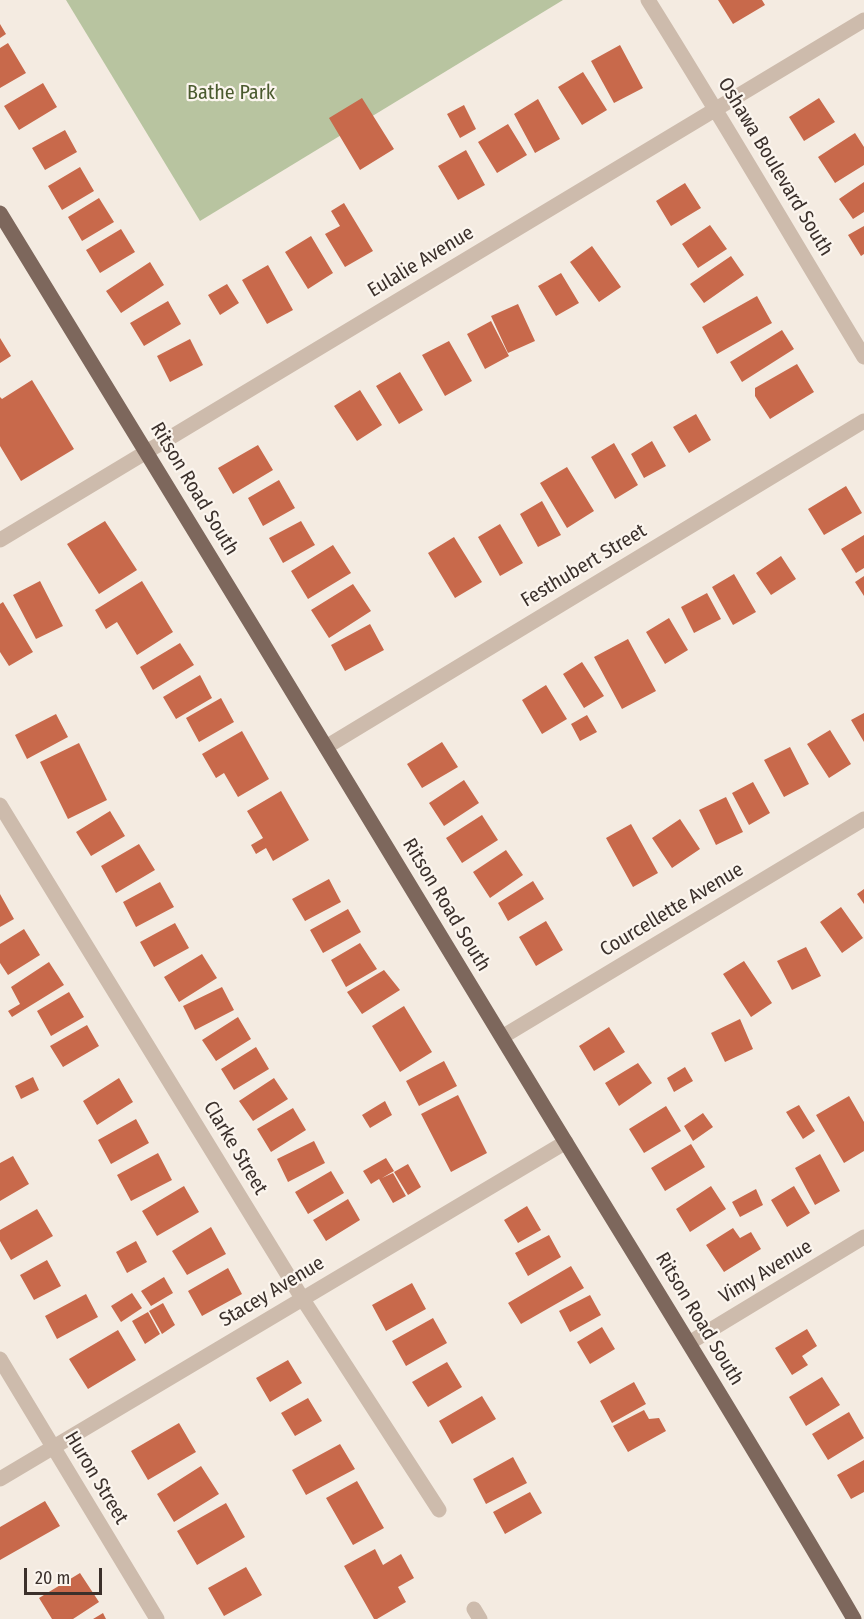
<!DOCTYPE html>
<html>
<head>
<meta charset="utf-8">
<style>
  body { margin:0 }
  #map { position:relative; width:864px; height:1619px; overflow:hidden; background:#f4ebe1; font-family:"Fira Sans Condensed",sans-serif }
  canvas { display:block }
  .scale { position:absolute; left:24px; top:1568px; width:78px; height:27px; box-sizing:border-box; border:3px solid #3b302b; border-top:0; padding-left:8px; font-size:18px; line-height:21px; white-space:nowrap; color:#3b302b; -webkit-text-stroke:4px #fbf5ee; paint-order:stroke }
</style>
</head>
<body>
<div id="map">
<canvas width="864" height="1619"></canvas>
<div class="scale">20 m</div>
</div>
<script>
const ctx = document.querySelector('canvas').getContext('2d');
ctx.lineJoin = 'round';
function paint(path, color) { ctx.fillStyle = color; ctx.fill(path, 'evenodd'); }
function stroke(path, color, width, dash) { ctx.strokeStyle = color; ctx.lineWidth = width; ctx.lineCap = dash ? 'butt' : 'round'; ctx.setLineDash(dash || []); ctx.stroke(path); }
function label(font, color, halo, rows, align = 'center') {
  ctx.font = font + ' "Fira Sans Condensed",sans-serif'; ctx.lineWidth = 4.5; ctx.setLineDash([]); ctx.textBaseline = 'middle'; ctx.strokeStyle = halo; ctx.fillStyle = color; for (const [text, x, y, turn = 0] of rows) {
    ctx.save(); ctx.translate(x, y); ctx.rotate((+turn || 0) * Math.PI / 180); ctx.textAlign = isNaN(turn) ? turn : align; if (halo) ctx.strokeText(text, 0, 0); ctx.fillText(text, 0, 0); ctx.restore();
  }
}
paint(new Path2D(`
  M66,0H563L200,221Z`), '#b8c4a0');
paint(new Path2D(`
  M718,0H762L765,5L733,24Z
  M0,24L6,34L0,38Z
  M8,43L26,73L0,88V48Z
  M620,45L643,88L614,103L591,61Z
  M583,72L607,110L582,125L558,87Z
  M43,83L57,107L19,130L4,106Z
  M362,98L394,149L360,170L329,118Z
  M819,98L835,122L804,141L789,117Z
  M538,99L560,139L535,153L514,114Z
  M464,105L476,129L460,138L447,114Z
  M508,124L527,155L497,173L478,142Z
  M65,130L77,152L45,170L32,148Z
  M855,133L864,147V165L835,183L818,157Z
  M466,150L485,185L458,200L438,166Z
  M80,167L94,191L62,210L48,186Z
  M864,182V212L853,219L839,199Z
  M685,183L701,208L671,226L656,201Z
  M99,198L114,222L82,241L68,217Z
  M344,203L373,251L345,267L325,234L340,226L331,211Z
  M710,225L727,249L698,268L682,244Z
  M864,226V254L861,256L848,235Z
  M121,229L135,252L100,273L86,250Z
  M311,236L333,273L308,289L285,252Z
  M592,246L621,287L599,302L570,262Z
  M731,256L744,275L704,303L690,284Z
  M150,262L164,285L121,313L106,291Z
  M268,265L293,310L267,324L242,280Z
  M561,273L579,303L556,316L538,286Z
  M227,284L239,303L220,315L208,295Z
  M757,296L772,323L717,354L702,327Z
  M168,301L181,324L144,346L130,323Z
  M518,304L535,341L508,353L491,316Z
  M491,321L509,356L485,369L467,334Z
  M782,330L794,349L742,382L730,362Z
  M0,338L11,356L0,363Z
  M190,339L203,365L170,382L157,356Z
  M449,341L472,381L445,396L422,355Z
  M797,364L814,392L770,419L755,396V388Z
  M400,372L423,410L399,424L376,386Z
  M32,380L74,449L21,481L0,446V397L2,399Z
  M360,390L382,425L357,441L334,406Z
  M696,414L711,440L689,453L673,427Z
  M652,441L666,466L644,478L631,454Z
  M614,443L638,485L615,499L591,457Z
  M258,445L273,470L233,494L218,468Z
  M567,467L594,511L567,528L540,483Z
  M279,480L295,508L263,526L248,498Z
  M846,486L862,513L824,535L808,509Z
  M542,501L561,535L538,547L520,514Z
  M105,521L137,570L99,594L67,544Z
  M301,521L315,545L283,563L269,538Z
  M500,524L523,563L500,576L478,537Z
  M864,535V568L856,573L841,549Z
  M454,537L482,582L455,598L428,553Z
  M333,545L351,573L308,599L291,571Z
  M781,556L796,579L771,595L756,573Z
  M734,574L756,612L733,625L712,587Z
  M864,576V596L855,582Z
  M40,581L63,626L36,639L13,595Z
  M142,581L173,632L137,655L117,622L106,629L95,610Z
  M353,584L371,611L329,638L311,610Z
  M707,593L721,619L694,633L681,607Z
  M3,602L33,652L9,666L0,652V604Z
  M669,618L688,650L665,664L646,632Z
  M370,624L384,650L345,671L331,645Z
  M628,639L656,691L622,709L594,657Z
  M180,643L194,665L153,690L140,667Z
  M582,662L604,696L584,708L563,674Z
  M200,675L212,698L176,719L163,697Z
  M546,685L567,719L542,734L522,700Z
  M221,698L234,722L199,742L186,718Z
  M864,713V742L851,720Z
  M56,714L68,737L27,759L15,735Z
  M587,715L597,732L580,741L571,724Z
  M830,730L851,764L829,778L807,744Z
  M242,731L269,779L238,797L224,773L216,778L202,754Z
  M442,742L458,767L422,788L407,764Z
  M79,743L107,800L68,819L40,762Z
  M790,747L809,784L784,797L764,760Z
  M464,780L479,803L444,826L429,803Z
  M753,782L770,813L749,825L732,793Z
  M281,791L309,840L273,861L266,848L256,854L251,845L263,838L247,811Z
  M726,797L743,832L716,845L699,810Z
  M110,811L125,836L91,856L76,832Z
  M482,815L498,840L462,863L446,838Z
  M680,819L700,849L672,868L652,838Z
  M631,824L658,873L633,887L606,838Z
  M139,844L155,870L116,893L101,866Z
  M506,850L523,875L490,898L473,872Z
  M329,879L341,902L305,921L292,899Z
  M533,881L544,899L508,921L498,903Z
  M160,882L174,907L136,927L123,902Z
  M864,889V904L857,894Z
  M0,894L14,919L0,927Z
  M841,907L863,938L842,953L820,922Z
  M348,909L361,932L323,953L310,930Z
  M546,921L563,950L536,966L519,937Z
  M175,923L189,948L154,967L140,942Z
  M24,929L40,955L8,975L0,963V944Z
  M360,943L377,969L346,987L331,960Z
  M806,947L821,976L792,990L777,961Z
  M202,954L217,978L179,1002L164,977Z
  M744,961L772,1003L751,1017L723,974Z
  M49,962L64,985L12,1017L8,1011L20,1004L11,987Z
  M384,970L400,990L362,1014L347,992Z
  M222,987L234,1010L195,1030L183,1006Z
  M69,992L84,1017L51,1036L37,1011Z
  M404,1006L432,1052L400,1072L372,1026Z
  M238,1017L251,1039L216,1061L202,1040Z
  M740,1019L753,1049L725,1062L711,1033Z
  M87,1025L99,1046L63,1067L50,1046Z
  M609,1027L625,1052L594,1071L579,1046Z
  M256,1047L269,1069L234,1090L221,1069Z
  M444,1061L457,1086L419,1106L406,1081Z
  M638,1063L652,1083L619,1106L605,1083Z
  M685,1067L693,1081L674,1092L667,1078Z
  M33,1077L39,1090L21,1099L15,1086Z
  M119,1078L133,1102L97,1125L83,1101Z
  M274,1078L288,1099L253,1121L239,1101Z
  M458,1095L487,1153L451,1172L421,1114Z
  M849,1096L864,1122V1151L844,1163L816,1115Z
  M385,1101L392,1115L370,1128L362,1115Z
  M799,1105L815,1131L803,1139L786,1112Z
  M666,1106L681,1131L644,1153L629,1129Z
  M293,1108L306,1130L271,1152L257,1129Z
  M703,1113L713,1127L693,1141L684,1126Z
  M136,1119L149,1143L111,1164L98,1140Z
  M314,1141L325,1163L288,1182L277,1159Z
  M691,1144L705,1167L665,1191L651,1168Z
  M158,1153L172,1180L131,1201L117,1175Z
  M820,1154L840,1191L815,1205L795,1168Z
  M13,1156L29,1184L0,1201V1163Z
  M386,1158L394,1171L382,1178L393,1173L406,1196L393,1203L379,1179L371,1184L363,1171Z
  M408,1164L421,1187L408,1195L394,1172Z
  M331,1171L344,1193L308,1214L295,1192Z
  M184,1186L199,1212L157,1236L142,1211Z
  M711,1186L726,1209L690,1232L676,1209Z
  M794,1186L810,1213L787,1227L771,1200Z
  M756,1189L763,1205L740,1217L732,1202Z
  M348,1199L360,1220L326,1241L313,1220Z
  M527,1206L541,1230L518,1243L504,1220Z
  M37,1209L53,1236L11,1260L0,1241V1230Z
  M211,1227L226,1254L187,1275L172,1251Z
  M733,1228L740,1238L751,1232L761,1249L724,1272L706,1245Z
  M549,1235L561,1257L528,1276L515,1253Z
  M136,1241L147,1262L127,1273L116,1252Z
  M47,1260L61,1286L34,1300L20,1275Z
  M571,1266L584,1288L521,1324L508,1303Z
  M228,1268L242,1294L202,1316L188,1291Z
  M164,1277L173,1293L151,1306L141,1291Z
  M412,1283L426,1309L386,1331L372,1305Z
  M132,1293L142,1308L121,1322L111,1306Z
  M86,1294L98,1317L57,1339L45,1316Z
  M590,1295L601,1315L570,1332L559,1311Z
  M163,1303L175,1325L162,1334L149,1311Z
  M148,1312L160,1334L145,1344L132,1321Z
  M433,1318L447,1343L406,1366L392,1341Z
  M602,1327L615,1349L590,1364L577,1342Z
  M807,1329L817,1346L802,1356L808,1365L792,1375L775,1348Z
  M118,1330L136,1360L88,1389L69,1359Z
  M288,1360L302,1383L270,1402L256,1378Z
  M447,1362L462,1387L428,1407L412,1382Z
  M822,1377L840,1405L806,1426L789,1397Z
  M634,1382L646,1404L612,1423L600,1401Z
  M482,1396L496,1419L452,1444L439,1421Z
  M308,1398L322,1421L295,1436L281,1413Z
  M644,1410L649,1419L659,1418L666,1431L628,1452L613,1426Z
  M849,1412L864,1438L828,1460L812,1434Z
  M179,1423L196,1452L148,1480L131,1451Z
  M340,1444L355,1469L306,1495L292,1470Z
  M513,1457L527,1483L486,1504L473,1479Z
  M864,1460V1492L851,1499L837,1475Z
  M201,1466L219,1494L174,1522L157,1494Z
  M357,1481L384,1528L353,1545L326,1498Z
  M530,1492L542,1513L505,1534L493,1512Z
  M45,1501L60,1526L0,1560V1527Z
  M226,1503L245,1537L197,1565L177,1531Z
  M375,1549L383,1565L401,1554L414,1578L398,1587L406,1602L377,1619H374L344,1566Z
  M246,1567L262,1595L224,1616L208,1588Z
  M80,1573L99,1602L73,1619H52L39,1598Z
  M103,1613L106,1619H93Z`), '#c8694b');
stroke(new Path2D(`
  M648,0C722,118 792,238 864,357
  M0,540L864,20
  M326,747L864,421
  M0,805L302,1298L439,1510
  M502,1037L864,819
  M689,1343L864,1237
  M0,1359L157,1619
  M0,1479L566,1142
  M474,1609L480,1619`), '#cdbbac', 15);
stroke(new Path2D(`
  M0,213C183,511 365,811 546,1110C649,1279 754,1447 854,1619`), '#7d675c', 15);
label('20px', '#4a5a2e', '#fbf5ee', [
  ["Bathe Park",231,93]
]);
label('20px', '#3b302b', '#fbf5ee', [
  ["Oshawa Boulevard South",775,167,59],
  ["Eulalie Avenue",421,262,-31],
  ["Ritson Road South",194,489,59],
  ["Festhubert Street",584,566,-31],
  ["Ritson Road South",446,905,59],
  ["Courcellette Avenue",672,910,-31],
  ["Clarke Street",235,1148,59],
  ["Vimy Avenue",766,1272,-31],
  ["Stacey Avenue",272,1292,-31],
  ["Ritson Road South",699,1319,59],
  ["Huron Street",96,1478,59]
]);
</script>
</body>
</html>
